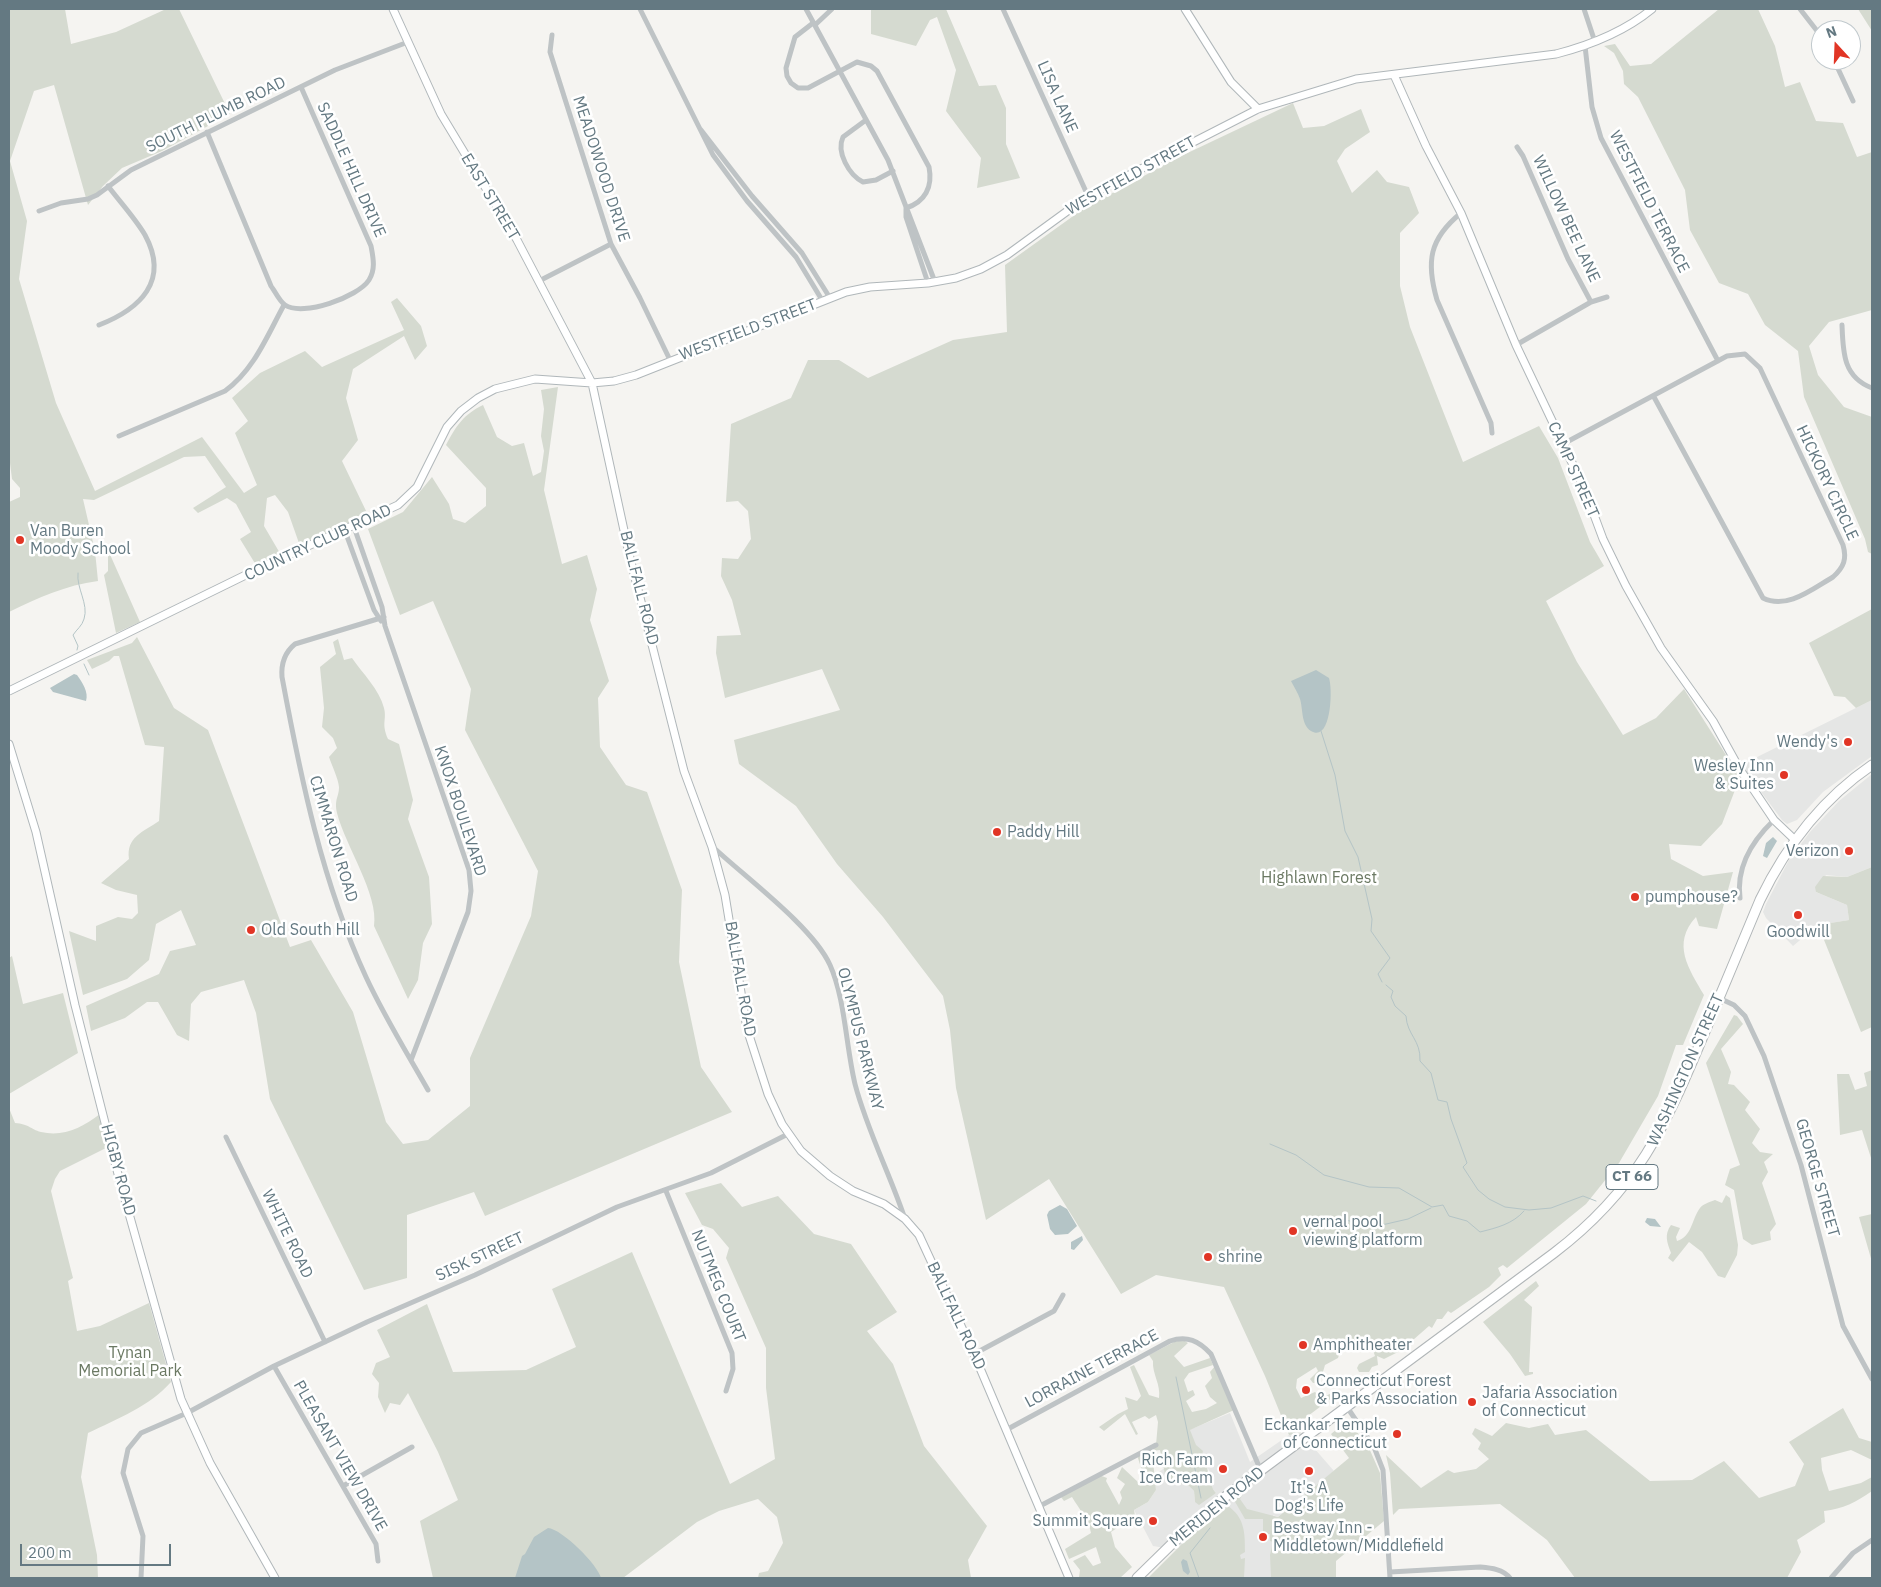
<!DOCTYPE html>
<html>
<head>
<meta charset="utf-8">
<style>
  body { margin:0 }
  #map { position:relative; width:1881px; height:1587px; overflow:hidden; background:#f5f4f1; font-family:"IBM Plex Sans",sans-serif }
  canvas { display:block }
  .frame { position:absolute; inset:0; border:10px solid #647982; pointer-events:none }
  .north { position:absolute; left:1811px; top:20px; width:50px; height:50px; box-sizing:border-box; background:#fff; border:1px solid #c1c9cd; border-radius:50%; rotate:340deg; font-size:14px; font-weight:700; line-height:20px; text-align:center; color:#647982 }
  .north::after { content:''; display:block; margin:auto; width:18px; height:22px; background:#e13525; clip-path:polygon(50% 0,100% 100%,50% 72%,0 100%) }
  .scale { position:absolute; left:20px; top:1544px; width:151px; height:22px; box-sizing:border-box; border:2px solid #647982; border-top:0; padding-left:6px; font-size:15px; line-height:18px; white-space:nowrap; color:#647982; -webkit-text-stroke:4px #fff; paint-order:stroke }
</style>
</head>
<body>
<div id="map">
<canvas width="1881" height="1587"></canvas>
<div class="frame"></div>
<div class="north">N</div>
<div class="scale">200 m</div>
</div>
<script>
const ctx = document.querySelector('canvas').getContext('2d');
ctx.lineJoin = 'round';
function paint(path, color) { ctx.fillStyle = color; ctx.fill(path, 'evenodd'); }
function stroke(path, color, width, dash) { ctx.strokeStyle = color; ctx.lineWidth = width; ctx.lineCap = dash ? 'butt' : 'round'; ctx.setLineDash(dash || []); ctx.stroke(path); }
function label(font, color, halo, rows, align = 'center') {
  ctx.font = font + ' "IBM Plex Sans",sans-serif'; ctx.lineWidth = 5; ctx.setLineDash([]); ctx.textBaseline = 'middle'; ctx.strokeStyle = halo; ctx.fillStyle = color; for (const [text, x, y, turn = 0] of rows) {
    ctx.save(); ctx.translate(x, y); ctx.rotate((+turn || 0) * Math.PI / 180); ctx.textAlign = isNaN(turn) ? turn : align; if (halo) ctx.strokeText(text, 0, 0); ctx.fillText(text, 0, 0); ctx.restore();
  }
}
paint(new Path2D(`
  M1872,700V756L1823,792L1797,820L1787,824L1782,820L1741,765Z
  M1872,774V867L1847,877L1826,875L1816,892L1847,905L1849,920L1818,925L1793,946L1766,918L1763,912L1766,904L1789,860L1810,832L1839,801Z
  M1230,1413L1250,1462L1289,1435L1301,1433L1334,1471L1278,1517L1273,1515L1271,1578H1199L1190,1552L1153,1546L1134,1510L1148,1502L1156,1490L1155,1474L1165,1468L1167,1483L1187,1484L1194,1491L1195,1502L1216,1493L1211,1486L1209,1470L1204,1465L1189,1430Z`), '#e5e6e5');
paint(new Path2D(`
  M9,9H65L71,44L116,32L166,9H179L230,114L162,151L122,168L103,186L88,205L54,85L34,91L10,161L27,221L19,279L56,403L95,491L202,437L244,493L257,485L235,433L248,421L232,398L260,373L305,351L322,367L404,330L391,302L397,298L421,326L427,346L415,360L404,336L353,369L346,398L358,440L342,461L368,515L300,546L288,512L275,495L267,498L264,526L281,555L256,565L240,539L251,532L236,504L227,498L198,513L193,508L226,487L205,456L184,457L94,500L83,499L95,551L98,581C66,585 38,598 9,612V502L20,497V488L12,479L9,455Z
  M871,9H946L979,86L996,85L1006,108V144L1020,178L977,188L981,158L946,111L956,70L937,17L930,20L916,46L871,34Z
  M1719,9H1758L1775,46L1785,87L1800,82L1816,121L1843,123L1857,157L1872,152V310L1829,322L1809,346L1818,375L1844,407L1872,417V554L1868,552L1865,539L1804,397L1798,351L1765,325L1748,294L1719,283L1690,230L1685,190L1638,97L1624,84L1623,71L1614,53L1604,46L1615,44L1630,66L1651,64Z
  M1858,9H1872V31Z
  M1293,103L1303,128L1324,126L1361,109L1370,132L1345,149L1337,161L1352,193L1377,170L1387,182L1409,187L1419,213L1400,233V286L1410,327L1463,462L1539,426L1558,458L1590,542L1604,566L1546,601L1577,662L1623,735L1656,718L1684,689L1740,777L1722,824L1701,846L1669,844L1671,859L1703,876L1733,872L1717,929L1699,926L1696,917C1671,944 1689,969 1704,995L1683,1045H1676L1658,1096L1619,1163L1586,1204L1507,1268L1503,1265L1498,1268L1501,1275L1489,1287L1454,1311L1451,1313L1448,1311L1442,1319H1437L1432,1328L1429,1326L1413,1340H1409L1402,1350L1384,1359L1377,1356L1378,1365L1372,1367L1369,1372H1359L1357,1368L1359,1364L1375,1356L1372,1347L1362,1345L1359,1340L1341,1349L1338,1358L1325,1365L1320,1382L1313,1383L1310,1379L1318,1371L1316,1367L1297,1379L1296,1388L1301,1398L1315,1392L1321,1398L1332,1393L1333,1397L1304,1419L1301,1424V1433L1289,1435L1265,1376L1224,1287L1156,1275L1121,1294L1049,1179L986,1220L956,1088L950,1030L943,996L883,917L837,864L796,806L739,764L734,740L840,710L822,669L725,698L716,653L717,636L741,635L732,600L721,576L722,558L738,559L751,539L748,511L738,501L726,502L731,424L791,398L808,360H839L868,378L953,340L1007,332L1005,265L1083,209L1177,158Z
  M558,387L544,490L562,564L587,555L597,589L590,620L609,681L598,698L600,747L626,785L647,792L682,890L679,962L701,1067L732,1112L485,1216L474,1192L407,1215V1278L364,1290L270,1099L256,1013L244,980L201,992L191,1004L189,1041L177,1035L158,1002H147L125,1018L91,1031L86,1006L159,974L170,951L196,945L181,910L156,924L149,960L127,979L83,995L69,931L96,941V926L118,917L132,919L138,913L137,895L116,890L101,883L129,859C126,837 143,832 159,821L164,747L145,745L119,656H114L109,661L92,669L87,660L132,643L137,637L174,708L208,730L290,947L311,940L353,1012L386,1122L403,1144L428,1140L470,1106V1058L531,916L538,871L465,730L471,689L433,601L400,615L368,529L403,512L432,477L449,504L453,519L465,523L486,506V488L446,445C456,426 464,414 483,405L497,437L512,446L524,443L533,476L541,472L544,451L541,436L544,409L541,390Z
  M108,550L140,622L116,633L104,575L108,571Z
  M1872,609V700L1856,708L1845,697L1834,696L1809,643Z
  M338,639L344,660L352,658C363,674 379,689 384,708C387,720 381,723 388,739L399,744L413,800L408,819L429,877L432,924L423,943L418,980L408,999L374,926C379,895 345,845 337,813C334,799 339,797 339,787C338,778 332,766 329,757L337,748L333,738L322,727L324,708L320,667L336,654L333,642Z
  M1872,867V1027L1861,1032L1818,925L1849,920L1847,905L1816,892L1815,887L1823,876L1847,877Z
  M12,956L23,1004L63,993L78,1053L9,1094V958Z
  M1734,1015L1737,1016L1743,1024L1721,1049L1731,1072L1728,1084L1734,1085L1750,1102L1745,1110L1760,1129L1752,1143L1760,1152L1773,1154L1764,1162L1768,1172L1762,1183L1776,1224L1770,1232L1771,1240L1752,1245L1743,1239L1734,1190L1725,1185L1730,1169L1740,1165L1706,1063Z
  M1872,1070V1161L1862,1130L1840,1135L1837,1074H1849L1855,1090L1867,1086L1864,1073Z
  M9,1108L15,1123C29,1124 30,1129 41,1132C63,1137 82,1128 100,1114L108,1147L60,1171L55,1179L51,1191L73,1278L68,1281L77,1331L100,1326L149,1303L171,1382C150,1406 117,1419 88,1433L81,1477L97,1555L98,1578H9Z
  M721,1183L742,1207L778,1196L814,1234L851,1244L897,1312L867,1331L893,1364L924,1446L987,1526L968,1560L971,1578H758L759,1573L768,1571L783,1543L777,1517L758,1499L719,1511L697,1522L623,1578H433L420,1521L458,1500L438,1452L408,1393L400,1405L390,1403L385,1413L378,1397L379,1383L372,1374L376,1363L390,1357L377,1330L427,1304L453,1372L526,1370L576,1347L552,1289L632,1252L730,1484L775,1459L766,1388V1348L726,1258L729,1248L713,1229L702,1225L685,1193Z
  M1726,1195L1730,1198L1738,1245L1737,1255L1725,1278L1718,1276L1702,1252L1689,1242L1673,1262L1668,1258L1671,1253C1667,1242 1664,1235 1671,1225L1680,1228L1676,1237L1677,1241C1692,1237 1692,1218 1700,1208C1703,1204 1710,1202 1715,1200L1722,1203Z
  M1872,1214V1262L1859,1217Z
  M1536,1281L1539,1286L1524,1300L1532,1307L1529,1372H1533V1374L1525,1376L1510,1354L1483,1322Z
  M1183,1340L1188,1343L1174,1356L1184,1367L1210,1358L1213,1365L1189,1373L1184,1380L1188,1392L1193,1390L1195,1395L1186,1401L1192,1412L1206,1409L1217,1403L1210,1397L1205,1386L1212,1378L1210,1372L1215,1366L1234,1410L1190,1430L1196,1445L1203,1451L1201,1458C1211,1467 1207,1483 1216,1493L1199,1505L1195,1502L1194,1491L1187,1484H1167L1160,1450L1152,1451L1156,1490L1148,1502L1134,1510L1135,1516L1111,1532L1115,1547L1132,1567L1120,1578H1079L1080,1570L1073,1561L1085,1555L1093,1566L1101,1563L1096,1547L1069,1559L1065,1549L1091,1533C1089,1520 1079,1509 1072,1497L1064,1501L1061,1497L1099,1475L1107,1478L1106,1481L1119,1505L1122,1498L1120,1492L1125,1484L1117,1478L1122,1467L1139,1483L1143,1474L1137,1455L1156,1445L1158,1422L1156,1415L1149,1419L1145,1416L1132,1422L1138,1434L1136,1435L1125,1414L1104,1431L1099,1427L1118,1414L1128,1409L1125,1397L1137,1401L1141,1396L1130,1367L1134,1365L1149,1395L1159,1398C1161,1384 1152,1374 1153,1361L1149,1355L1174,1342Z
  M1843,1408L1859,1438L1872,1442V1460L1851,1450L1821,1458L1822,1470L1829,1491L1861,1483L1872,1477V1491C1856,1502 1843,1509 1824,1511L1825,1522L1797,1540L1801,1552L1787,1578H1575L1547,1540L1500,1504L1399,1509L1393,1515L1390,1473L1386,1455L1421,1488L1448,1470L1454,1473L1476,1469L1489,1459L1478,1449L1481,1443L1472,1434L1475,1428L1492,1436L1506,1423L1529,1428L1548,1424L1555,1435L1586,1430L1650,1481L1692,1480L1724,1461L1759,1498L1795,1486L1804,1464L1789,1442Z
  M1348,1420L1369,1448L1380,1473L1384,1521L1336,1561V1578H1271L1270,1555L1273,1542L1270,1541V1534H1263V1519H1245L1234,1500L1243,1494L1240,1499L1247,1509L1278,1517L1349,1458L1331,1434Z
  M1228,1506C1245,1518 1245,1533 1245,1552L1240,1555L1241,1559L1245,1558L1244,1578H1148L1184,1542Z`), '#d5dad0');
paint(new Path2D(`
  M1316,670L1329,678C1333,690 1331,743 1311,731C1301,725 1303,708 1300,699C1298,693 1294,687 1291,681Z
  M74,674L77,675C82,682 89,692 86,701L53,692L50,688Z
  M1773,837L1777,841L1767,858L1763,856L1766,843Z
  M1060,1205L1067,1209L1077,1226L1068,1234L1055,1235L1050,1229L1047,1215L1049,1211Z
  M1647,1218L1655,1219L1661,1227L1650,1226L1645,1222Z
  M1082,1236L1083,1240L1074,1250L1071,1249V1242Z
  M548,1528C562,1529 598,1565 601,1578H515L522,1556L525,1554L534,1537Z
  M1183,1559L1187,1561L1190,1572L1188,1575L1183,1571L1181,1562Z`), '#b4c4c6');
stroke(new Path2D(`
  M77,650L78,646L73,635C77,629 82,626 84,619C89,604 76,588 78,573
  M84,664L89,675
  M1321,731L1335,775L1345,831L1358,857L1372,919L1371,931L1390,958L1378,974L1382,982
  M1386,985L1393,991L1391,997L1395,1006L1406,1016C1407,1035 1421,1040 1420,1061L1431,1073L1438,1100L1447,1102L1451,1119L1467,1163L1463,1167L1478,1190L1489,1199L1505,1207L1529,1210L1551,1208L1583,1196L1596,1201
  M1270,1144L1296,1155L1324,1175L1369,1187L1399,1188L1432,1207L1443,1205L1449,1216L1467,1221L1480,1232C1496,1228 1513,1224 1524,1211
  M1342,1219L1373,1227L1408,1219L1431,1208
  M1176,1377L1201,1498
  M1199,1578L1190,1553L1210,1528`), '#b4c4c6', 1);
const secondary = new Path2D(`
  M393,9L441,114L517,240L592,383L630,558L684,771L712,847L725,895L747,1029L768,1094L782,1124L801,1151L830,1176L853,1191L884,1204L905,1219L919,1235L974,1354L1069,1578
  M1185,9L1231,82L1258,109
  M1394,75L1426,146L1461,213L1516,345L1584,488L1603,539L1626,586L1661,648L1713,721L1739,768L1774,820L1795,840
  M9,691L262,567L398,505L417,487L447,427L461,411L478,398L495,389L535,379L592,383L614,381L636,375L846,292L870,287L928,283L956,278L981,269L1007,255L1088,196L1258,109L1356,79L1556,54C1591,45 1624,32 1652,9
  M9,744L36,832L75,1005L119,1178L181,1399L210,1463L275,1578`);
const highway = new Path2D(`
  M1137,1578L1181,1535L1225,1497L1554,1253C1638,1189 1665,1127 1704,1034C1723,989 1741,945 1760,900C1786,846 1822,799 1872,765`);
stroke(secondary, '#b0b7ba', 9);
stroke(highway, '#b1b6b8', 11);
stroke(new Path2D(`
  M640,9L713,155L747,201L796,257L822,300
  M806,9L888,160L935,282
  M1003,9L1088,196
  M1584,9L1595,42
  M1800,9L1821,36
  M813,23L795,37L786,68L787,76L791,83L798,88H808L857,62L871,66L877,71L929,167C933,187 925,202 906,208
  M815,25L832,9
  M552,35L550,52L611,244L640,298L670,360
  M1585,46L1592,107L1601,138L1718,361
  M1834,60L1853,101
  M866,120L843,137C836,152 849,175 863,182L876,180L893,171
  M701,130L752,196L802,253L830,298
  M207,132L271,286C275,291 279,301 285,305C303,317 358,297 369,280C376,269 373,257 371,246L301,87
  M1517,147L1523,156L1568,259L1591,302
  M906,209V217L928,283
  M39,211L61,203L88,199L97,195L131,170L335,70L408,42
  M1461,213C1429,239 1426,262 1437,300L1491,423L1492,433
  M539,281L611,244
  M99,325C140,309 170,281 145,235C135,218 120,202 108,186
  M1842,325C1843,352 1843,377 1872,388
  M1516,345L1591,302L1607,297
  M119,436L225,391C254,370 267,336 284,305
  M1563,444L1727,356L1745,354L1760,368L1843,545C1847,559 1844,567 1833,577C1812,589 1787,610 1763,598L1654,397
  M354,527L382,607L385,626L469,870L471,891L468,912L411,1060
  M345,531L374,610L381,621
  M384,617L295,644C284,653 281,664 282,677C301,779 322,882 366,977C384,1016 407,1053 428,1090
  M713,847C745,877 813,927 830,965C845,998 846,1047 855,1084C867,1130 890,1174 905,1219
  M1740,898C1736,867 1753,840 1774,820
  M1719,998L1734,1005L1745,1016L1764,1056L1801,1165L1843,1326L1872,1379
  M226,1137L325,1342
  M666,1191L732,1353L733,1369L726,1391
  M974,1354L1054,1311L1063,1295
  M274,1366L376,1544L378,1561
  M1347,1407L1374,1447L1383,1470L1390,1578
  M1006,1430L1170,1341C1187,1335 1199,1341 1211,1354L1261,1471
  M343,1486L412,1447
  M1038,1507L1156,1445
  M1390,1572L1480,1567C1491,1568 1503,1569 1510,1578
  M141,1578L143,1536L123,1473L128,1449L141,1433L187,1413L274,1366L367,1322L475,1275L617,1207L711,1173L788,1134
  M1831,1578L1853,1553L1872,1540`), '#bec3c5', 5);
stroke(secondary, '#fff', 7);
stroke(highway, '#fff', 9);
for (const [x, y, r, color] of [
  [20,540,5,"#e13525"],
  [1848,742,5,"#e13525"],
  [1784,775,5,"#e13525"],
  [997,832,5,"#e13525"],
  [1849,851,5,"#e13525"],
  [1635,897,5,"#e13525"],
  [1798,915,5,"#e13525"],
  [251,930,5,"#e13525"],
  [1293,1231,5,"#e13525"],
  [1208,1257,5,"#e13525"],
  [1303,1345,5,"#e13525"],
  [1306,1390,5,"#e13525"],
  [1472,1402,5,"#e13525"],
  [1397,1434,5,"#e13525"],
  [1223,1469,5,"#e13525"],
  [1309,1471,5,"#e13525"],
  [1153,1521,5,"#e13525"],
  [1263,1537,5,"#e13525"]
]) { const dot = new Path2D(); dot.arc(x, y, r, 0, 2 * Math.PI); ctx.fillStyle = color; ctx.fill(dot); stroke(dot, '#fff', 2); }
for (const [x, y, w] of [
  [1632,1177,52]
]) { const box = new Path2D(); box.roundRect(x - w / 2, y - 12.5, w, 25, 4); ctx.fillStyle = '#fff'; ctx.fill(box); stroke(box, '#647982', 1); }
label('bold 15px', '#647982', null, [
  ["CT 66",1632,1177]
]);
label('16px', '#647982', '#fff', [
  ["LISA LANE",1057,97,66],
  ["SOUTH PLUMB ROAD",216,115,-26],
  ["MEADOWOOD DRIVE",601,169,72],
  ["SADDLE HILL DRIVE",351,170,66],
  ["WESTFIELD STREET",1131,176,-29],
  ["EAST STREET",490,197,59],
  ["WESTFIELD TERRACE",1649,202,63],
  ["WILLOW BEE LANE",1566,219,65],
  ["WESTFIELD STREET",748,330,-21],
  ["CAMP STREET",1573,470,66],
  ["HICKORY CIRCLE",1827,483,65],
  ["COUNTRY CLUB ROAD",318,543,-25],
  ["BALLFALL ROAD",639,588,76],
  ["KNOX BOULEVARD",460,811,72],
  ["CIMMARON ROAD",333,839,73],
  ["BALLFALL ROAD",740,979,80],
  ["OLYMPUS PARKWAY",860,1039,76],
  ["WASHINGTON STREET",1686,1070,-66],
  ["HIGBY ROAD",118,1170,75],
  ["GEORGE STREET",1817,1178,74],
  ["WHITE ROAD",287,1234,64],
  ["SISK STREET",480,1257,-25],
  ["NUTMEG COURT",718,1286,68],
  ["BALLFALL ROAD",956,1316,65],
  ["LORRAINE TERRACE",1092,1369,-28],
  ["PLEASANT VIEW DRIVE",340,1456,60],
  ["MERIDEN ROAD",1217,1507,-39]
]);
label('16px', '#647982', '#fff', [
  ["Van Buren",30,531],
  ["Moody School",30,549],
  ["Wendy's",1838,742,"right"],
  ["Wesley Inn",1774,766,"right"],
  ["& Suites",1774,784,"right"],
  ["Paddy Hill",1007,832],
  ["Verizon",1839,851,"right"],
  ["pumphouse?",1645,897],
  ["Old South Hill",261,930],
  ["Goodwill",1798,932,"center"],
  ["vernal pool",1303,1222],
  ["viewing platform",1303,1240],
  ["shrine",1218,1257],
  ["Amphitheater",1313,1345],
  ["Connecticut Forest",1316,1381],
  ["& Parks Association",1316,1399],
  ["Jafaria Association",1482,1393],
  ["of Connecticut",1482,1411],
  ["Eckankar Temple",1387,1425,"right"],
  ["of Connecticut",1387,1443,"right"],
  ["Rich Farm",1213,1460,"right"],
  ["Ice Cream",1213,1478,"right"],
  ["It's A",1309,1488,"center"],
  ["Dog's Life",1309,1506,"center"],
  ["Summit Square",1143,1521,"right"],
  ["Bestway Inn -",1273,1528],
  ["Middletown/Middlefield",1273,1546]
], 'left');
label('16px', '#6b7963', '#fff', [
  ["Highlawn Forest",1319,878],
  ["Tynan",130,1353],
  ["Memorial Park",130,1371]
]);
</script>
</body>
</html>
